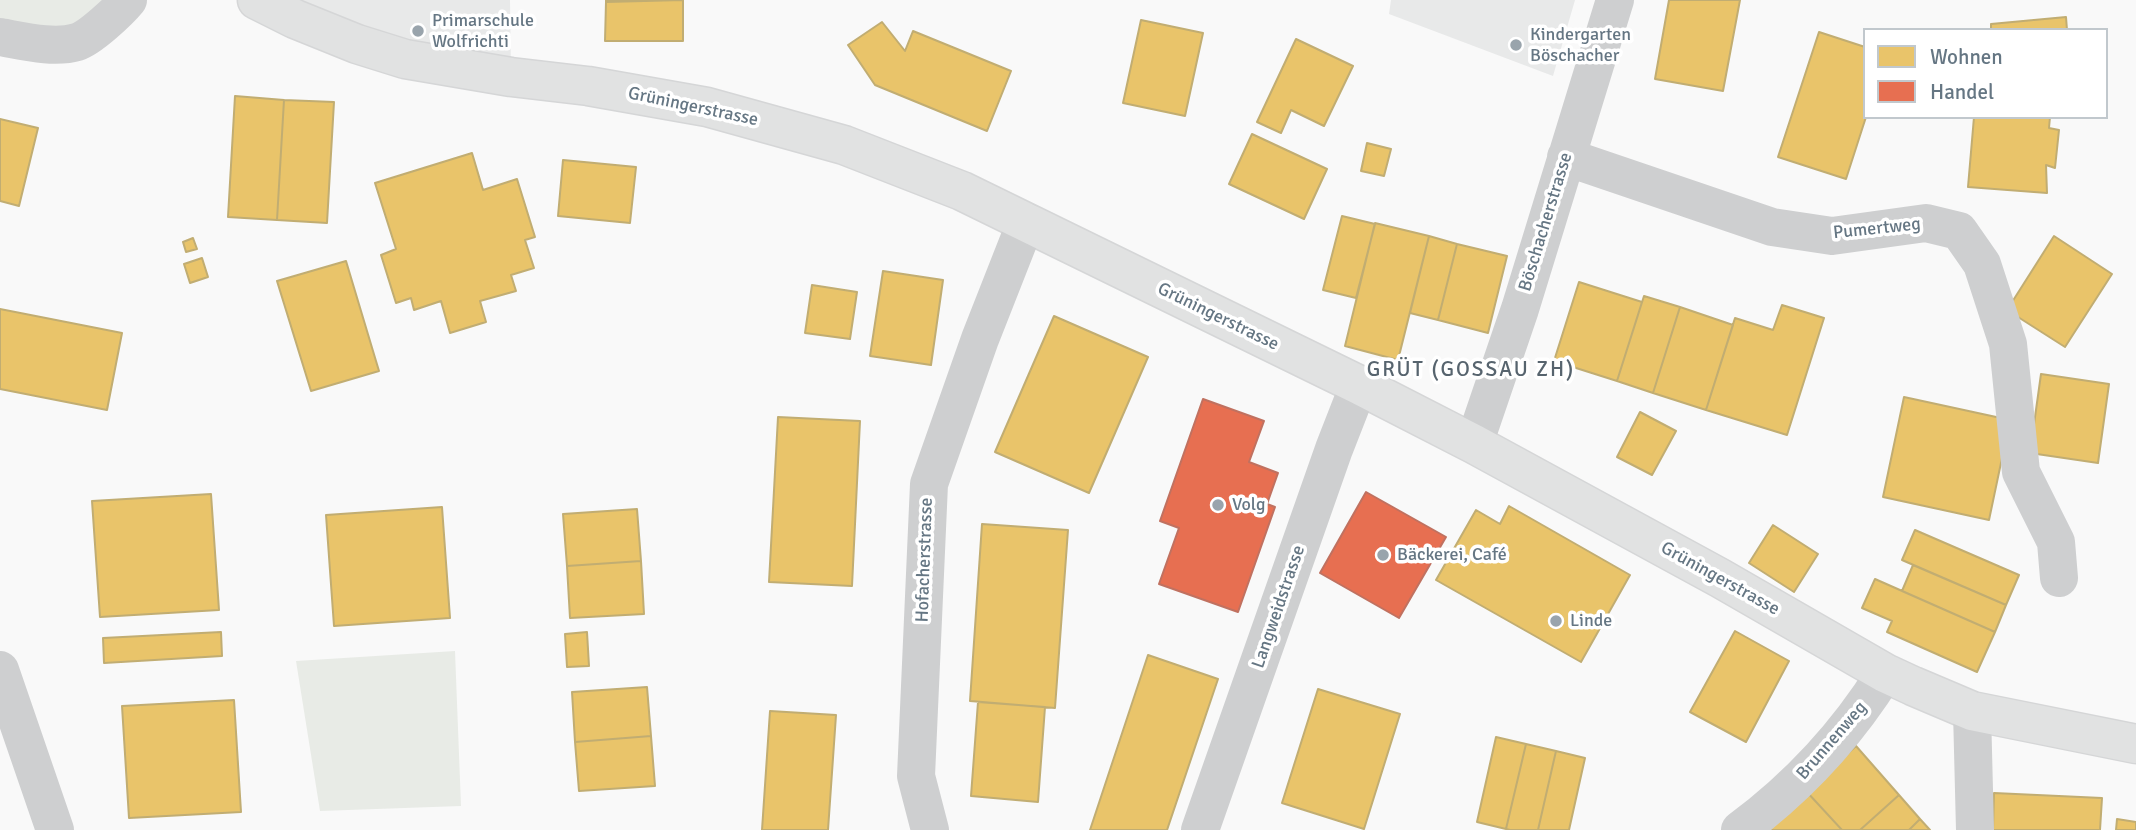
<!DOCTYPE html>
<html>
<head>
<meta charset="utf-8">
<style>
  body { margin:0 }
  #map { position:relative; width:2136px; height:830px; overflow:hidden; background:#f9f9f9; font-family:Signika,sans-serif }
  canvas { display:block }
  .legend { position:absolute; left:1863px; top:28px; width:245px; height:91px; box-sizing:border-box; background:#fff; border:2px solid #c1c8cd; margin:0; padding:9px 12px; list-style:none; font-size:21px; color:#657683 }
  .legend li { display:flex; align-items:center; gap:14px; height:35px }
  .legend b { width:35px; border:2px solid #c1c8cd }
</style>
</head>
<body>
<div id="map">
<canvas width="2136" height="830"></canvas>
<ul class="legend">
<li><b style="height:19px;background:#e9c46a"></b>Wohnen</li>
<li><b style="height:19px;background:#e76f51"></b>Handel</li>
</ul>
</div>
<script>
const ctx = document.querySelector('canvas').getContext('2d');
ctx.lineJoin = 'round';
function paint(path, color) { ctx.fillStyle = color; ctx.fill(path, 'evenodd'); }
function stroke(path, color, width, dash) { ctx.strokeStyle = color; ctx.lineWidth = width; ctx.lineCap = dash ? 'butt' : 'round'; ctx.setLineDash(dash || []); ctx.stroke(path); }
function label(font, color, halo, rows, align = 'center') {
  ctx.font = font + ' Signika,sans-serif'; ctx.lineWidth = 7; ctx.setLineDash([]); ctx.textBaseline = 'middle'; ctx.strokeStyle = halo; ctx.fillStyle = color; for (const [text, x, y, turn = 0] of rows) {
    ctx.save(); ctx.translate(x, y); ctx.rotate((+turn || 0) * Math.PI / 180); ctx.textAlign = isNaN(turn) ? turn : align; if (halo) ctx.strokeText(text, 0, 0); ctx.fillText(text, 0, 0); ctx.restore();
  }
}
paint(new Path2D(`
  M257,0H510L511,77Z
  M1391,0H1575L1553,76L1389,14Z`), '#e8e9e9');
paint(new Path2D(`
  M0,0H128L78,42L0,37Z
  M455,651L461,806L320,811L296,661Z`), '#e8ebe6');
const homes = new Path2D(`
  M606,0H683L606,2Z
  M683,0V41H605L606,2Z
  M1669,0H1740L1723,91L1655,79Z
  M2066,17L2067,30H1991V24Z
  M1141,20L1203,33L1185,116L1123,103Z
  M882,22L905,51L913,31L1011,71L987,131L875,85L848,45Z
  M1819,32L1865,47L1866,117L1846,179L1778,157Z
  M1296,39L1353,66L1324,126L1291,110L1281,133L1257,122Z
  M235,96L284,100L277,220L228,217Z
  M284,100L334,102L327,223L277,220Z
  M1974,117H2050L2049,128L2059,130L2055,168L2046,165L2047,193L1968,187Z
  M0,119L38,128L19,206L0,201Z
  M1252,134L1327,169L1304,219L1229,184Z
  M1367,143L1391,149L1384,176L1361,171Z
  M472,153L483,190L517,179L535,237L525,240L534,268L511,275L516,291L480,301L486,322L450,333L441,301L414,310L411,298L396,303L381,255L396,249L375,183Z
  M563,160L636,167L630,223L558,216Z
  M1342,216L1375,224L1356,298L1323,290Z
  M1375,223L1429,236L1398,360L1345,346Z
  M1429,236L1457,244L1438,320L1410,313Z
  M2054,236L2112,274L2065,347L2007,310Z
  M193,238L197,249L186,252L183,242Z
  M1457,244L1507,256L1488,333L1438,320Z
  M202,258L208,277L190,283L184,264Z
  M346,261L379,371L311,391L277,281Z
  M883,271L943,280L931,365L870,356Z
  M1579,282L1642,302L1617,381L1554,361Z
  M812,285L857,292L850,339L805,333Z
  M1644,296L1680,307L1653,393L1617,381Z
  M1782,305L1824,318L1787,435L1706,410L1735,318L1773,330Z
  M1680,307L1733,325L1706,410L1653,393Z
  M0,309L122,333L107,410L0,389Z
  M1054,316L1148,357L1089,493L995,452Z
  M2041,374L2109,384L2098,463L2030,453Z
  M1904,397L2010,420L1989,520L1883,497Z
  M1640,412L1676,431L1652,475L1617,457Z
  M778,417L860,421L852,586L769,582Z
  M211,494L219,610L100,617L92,501Z
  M1509,506L1630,575L1581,662L1436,580L1476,510L1500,524Z
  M442,507L450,618L334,626L326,515Z
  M637,509L641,561L567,566L563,514Z
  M982,524L1068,530L1055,708L970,701Z
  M1773,525L1818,554L1794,592L1749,563Z
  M1915,530L2019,575L2006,605L1902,560Z
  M641,561L644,614L570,618L567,566Z
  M1913,565L2006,605L1995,632L1902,591Z
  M1875,579L1995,632L1977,672L1887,632L1892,621L1862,608Z
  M1735,631L1789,661L1746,742L1690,712Z
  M221,632L222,656L104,663L103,638Z
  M587,632L589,666L567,667L565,634Z
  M1148,655L1218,679L1167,830H1090Z
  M647,687L651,736L575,742L572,692Z
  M1318,689L1400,714L1364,829L1282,803Z
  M234,700L241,812L129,818L122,706Z
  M978,702L1045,707L1038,802L971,796Z
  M770,711L836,715L828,830H762Z
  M651,736L655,786L579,791L575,742Z
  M1496,737L1526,744L1506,829L1477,822Z
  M1526,744L1556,751L1538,830H1510L1506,829Z
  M1856,746L1899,795L1860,830H1842L1806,791Z
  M1556,751L1585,758L1569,830H1538Z
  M1806,791L1842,830H1766Z
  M1994,793L2102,798L2100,830H1993Z
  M1899,795L1920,819L1909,830H1860Z
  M1920,819L1930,830H1909Z
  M2117,819L2136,822V830H2116Z`);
paint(homes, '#e9c46a');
stroke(homes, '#c1ad72', 2);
const shops = new Path2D(`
  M1203,399L1264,421L1249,462L1278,473L1267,504L1275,507L1238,612L1159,584L1179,528L1160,521Z
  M1366,492L1446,537L1399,618L1320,573Z`);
paint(shops, '#e76f51');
stroke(shops, '#c07160', 2);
const major = new Path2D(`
  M257,0L295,19L357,44L405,59L511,77L588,86L707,107L844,145L962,191L1359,385L1474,444L1720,578L1885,673L1913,686L1972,711L2136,744`);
stroke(major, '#d5d6d7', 41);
stroke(new Path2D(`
  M0,37C23,41 54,49 77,42C90,38 119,11 128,0
  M1566,157L1772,227L1832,236L1926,223L1959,231L1982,264L2008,344L2021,472L2056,542L2059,578
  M1474,444L1520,309L1615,0
  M0,670L55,830
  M1972,711L1975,830
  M930,830L916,776L929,484L980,339L1026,222
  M1200,830L1334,449L1359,385
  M1740,830C1798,787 1847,734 1885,673`), '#cecfd0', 38);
stroke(major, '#e1e2e2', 38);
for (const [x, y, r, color] of [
  [418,31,7,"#99a4ac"],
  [1516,45,7,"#99a4ac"],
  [1218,505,7,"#99a4ac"],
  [1383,555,7,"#99a4ac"],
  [1556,621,7,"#99a4ac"]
]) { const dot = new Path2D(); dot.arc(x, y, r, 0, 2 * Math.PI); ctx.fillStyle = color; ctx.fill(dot); stroke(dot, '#fff', 2.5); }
label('18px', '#657683', '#fff', [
  ["Primarschule",432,21],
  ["Wolfrichti",432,42],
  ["Kindergarten",1530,35],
  ["Böschacher",1530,56],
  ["Volg",1232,505],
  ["Bäckerei, Café",1397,555],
  ["Linde",1570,621]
], 'left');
label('18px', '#657683', '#fff', [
  ["Grüningerstrasse",693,107,12],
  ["Böschacherstrasse",1546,222,-73],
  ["Pumertweg",1877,229,-6],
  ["Grüningerstrasse",1218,317,26],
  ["Hofacherstrasse",925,560,-88],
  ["Grüningerstrasse",1720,579,29],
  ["Langweidstrasse",1279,607,-71],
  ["Brunnenweg",1832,741,-49]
]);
ctx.letterSpacing = '2px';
label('21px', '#57646e', '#fff', [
  ["GRÜT (GOSSAU ZH)",1471,370]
]);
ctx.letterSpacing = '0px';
</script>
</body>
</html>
